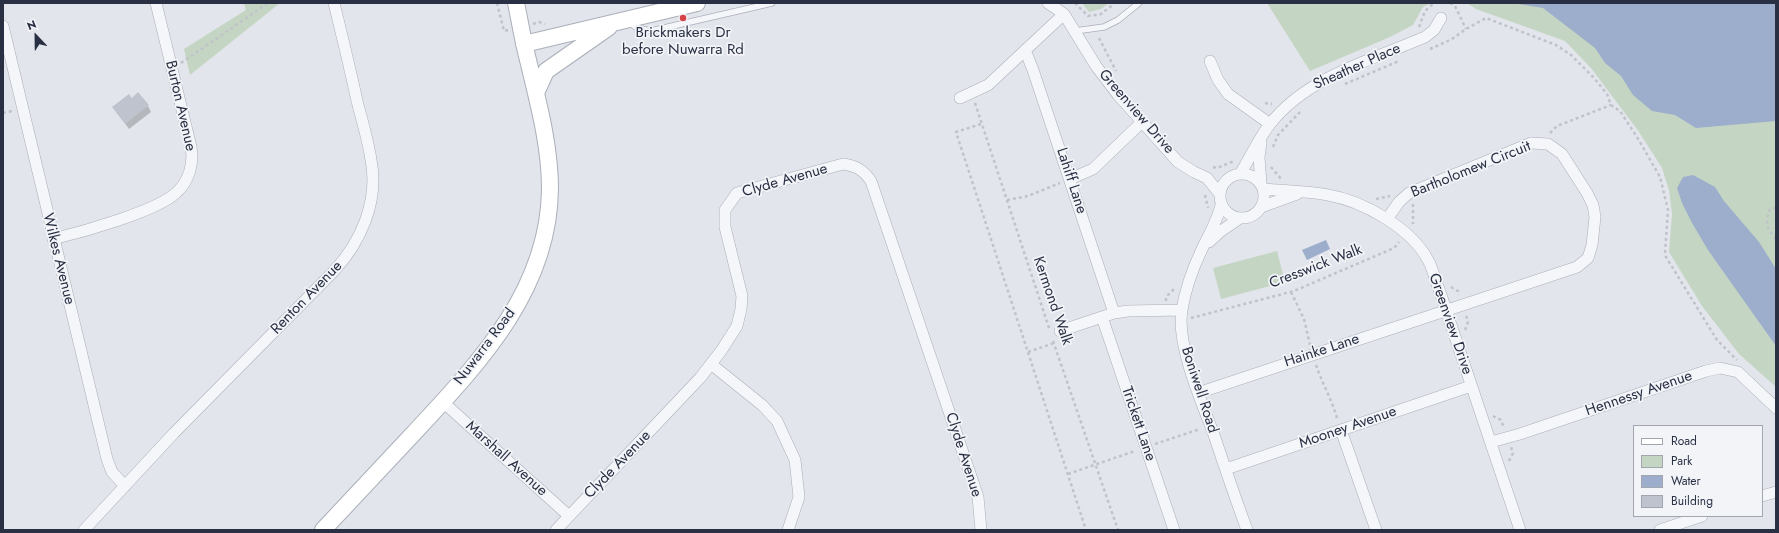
<!DOCTYPE html>
<html>
<head>
<meta charset="utf-8">
<style>
  body { margin:0 }
  #map { position:relative; width:1779px; height:533px; overflow:hidden; background:#e2e5eb; font-family:Jost,sans-serif }
  canvas { display:block }
  .frame { position:absolute; inset:0; border:4px solid #293044; pointer-events:none }
  .legend { position:absolute; left:1633px; top:425px; width:130px; height:92px; box-sizing:border-box; background:#f2f4f8; border:1px solid #a2a6b0; margin:0; padding:5px 7px; list-style:none; font-size:12px; color:#293044 }
  .legend li { display:flex; align-items:center; gap:8px; height:20px }
  .legend b { width:20px; border:1px solid #a2a6b0 }
  .north { position:absolute; left:16px; top:16px; width:40px; height:40px; -webkit-text-stroke:3px #f2f4f8; paint-order:stroke; rotate:338deg; font-size:11px; font-weight:700; line-height:16px; text-align:center; color:#293044 }
  .north::after { content:''; display:block; margin:auto; width:14px; height:18px; background:#293044; clip-path:polygon(50% 0,100% 100%,50% 72%,0 100%) }
</style>
</head>
<body>
<div id="map">
<canvas width="1779" height="533"></canvas>
<div class="frame"></div>
<ul class="legend">
<li><b style="height:5px;background:#fff"></b>Road</li>
<li><b style="height:11px;background:#c5d5c3"></b>Park</li>
<li><b style="height:11px;background:#9caecc"></b>Water</li>
<li><b style="height:11px;background:#bfc3ce"></b>Building</li>
</ul>
<div class="north">N</div>
</div>
<script>
const ctx = document.querySelector('canvas').getContext('2d');
ctx.lineJoin = 'round';
function paint(path, color) { ctx.fillStyle = color; ctx.fill(path, 'evenodd'); }
function stroke(path, color, width, dash) { ctx.strokeStyle = color; ctx.lineWidth = width; ctx.lineCap = dash ? 'butt' : 'round'; ctx.setLineDash(dash || []); ctx.stroke(path); }
function label(font, color, halo, rows, align = 'center') {
  ctx.font = font + ' Jost,sans-serif'; ctx.lineWidth = 3.5; ctx.setLineDash([]); ctx.textBaseline = 'middle'; ctx.strokeStyle = halo; ctx.fillStyle = color; for (const [text, x, y, turn = 0] of rows) {
    ctx.save(); ctx.translate(x, y); ctx.rotate((+turn || 0) * Math.PI / 180); ctx.textAlign = isNaN(turn) ? turn : align; if (halo) ctx.strokeText(text, 0, 0); ctx.fillText(text, 0, 0); ctx.restore();
  }
}
paint(new Path2D(`
  M244,3H280L190,75L184,49L246,10Z
  M1082,3H1109L1101,9L1089,12Z
  M1267,3H1431L1423,7L1413,25L1390,37L1310,71Z
  M1467,3H1776V387L1739,354L1702,306L1669,252L1672,214L1669,190L1662,168L1639,132L1591,68L1565,41L1476,9Z
  M1277,251L1285,282L1221,299L1213,268Z`), '#c5d5c3');
paint(new Path2D(`
  M1512,3H1776V121L1696,128L1675,115L1652,111L1633,95L1621,76L1605,63L1595,48L1543,8Z
  M1693,175L1715,187L1724,201L1759,242L1776,269V346L1708,250L1692,223L1682,203L1677,188L1683,177Z
  M1326,240L1330,249L1307,260L1302,250Z`), '#9caecc');
paint(new Path2D(`
  M132,99L148,106L151,112L129,129L113,107Z`), '#0003');
paint(new Path2D(`
  M138,92L149,105L125,124L112,107L129,94L132,98Z`), '#bfc3ce');
const lane = new Path2D(`
  M629,22L637,28L651,31L772,3
  M1075,31L1104,27L1118,20L1139,3`);
const street = new Path2D(`
  M1048,3L1064,14L1096,66L1118,95L1178,162L1194,172L1207,178L1219,193
  M3,26L107,459L112,472L125,486
  M1025,50L1033,70L1114,313
  M1210,61L1218,80L1228,94L1270,124
  M960,98L988,85L1064,14
  M1261,143L1259,157L1261,184
  M1220 196a22 22 0 1 1 44 0a22 22 0 1 1-44 0Z
  M1240,174C1250,158 1259,138 1270,124C1308,76 1372,60 1425,37L1434,30L1441,18
  M1070,179L1093,169L1142,122
  M1263,189C1285,191 1307,191 1328,195C1363,201 1411,228 1428,260C1433,269 1435,280 1439,289L1520,530
  M1221,205C1217,222 1209,234 1202,249C1193,268 1185,290 1182,310C1176,343 1201,401 1213,432C1224,465 1235,497 1247,530
  M1261,207L1297,194
  M53,239C82,232 158,211 177,192C189,181 194,163 191,147L156,3
  M1209,242L1221,231L1240,218
  M1102,317L1174,530
  M1060,331L1114,313L1128,311L1182,310
  M711,364L762,405L777,421L795,460L799,497L788,530
  M1198,393L1577,267L1588,258L1592,245L1595,217L1593,205L1587,193L1562,154L1548,144L1531,143L1409,193L1399,202L1387,219
  M443,402L569,516
  M1341,430L1376,530
  M1491,442L1520,434L1706,371L1720,368L1738,372L1776,408
  M1226,469L1471,386
  M1762,496L1776,492
  M84,530L174,433L334,271C361,242 379,201 371,160C368,140 362,120 357,101C350,68 342,36 334,3
  M556,530L700,378L721,351L737,326L741,309L742,296L725,227V210L737,193L843,164C857,166 863,170 871,181L978,497L981,530
  M1660,530L1702,516`);
const secondary = new Path2D(`
  M524,44L697,3
  M536,93L546,71L609,27
  M323,530C353,498 383,466 413,434C478,364 549,291 550,189C550,145 538,102 528,60C523,41 520,22 516,3`);
stroke(lane, '#aaafb9', 7);
stroke(street, '#aaafb9', 12);
stroke(secondary, '#aaafb9', 18);
stroke(new Path2D(`
  M497,3L504,31L508,30
  M1075,3L1088,16L1101,14L1115,3
  M1450,3L1455,6L1466,29
  M533,24L539,22L545,24
  M1419,27L1425,11L1434,3
  M1099,38L1116,71
  M1430,49L1452,39L1466,29L1486,18L1556,45L1571,55L1594,78L1607,94L1611,105L1620,111L1637,137L1660,177L1668,210L1665,253L1666,257L1717,340L1737,360
  M181,63L268,3
  M1345,84L1399,61
  M975,103L1049,328
  M1265,103L1272,104
  M3,113L12,111
  M981,124L956,132L1086,530
  M1550,133L1557,126L1611,105
  M1273,147L1278,135L1300,112
  M1213,167L1217,168L1234,161
  M1271,167L1282,180
  M1205,195L1208,208
  M1376,199L1390,196
  M1007,200L1028,196L1060,183
  M1413,204V224
  M1776,208L1770,209C1764,225 1767,227 1776,240
  M1451,287L1458,291L1459,295
  M1291,292L1304,319L1310,345
  M1166,301V297L1174,289
  M1191,318L1294,291L1394,248L1399,242
  M1465,330L1468,322L1466,315
  M1053,341L1118,530
  M1028,352L1054,343
  M1316,365C1322,383 1332,400 1337,418
  M1493,416L1501,420L1504,428
  M1155,444L1200,429
  M1509,461L1513,453L1511,447
  M1068,474L1135,451`), '#c0c3ca', 2.5, [3, 3]);
stroke(lane, '#f5f6f9', 5.5);
stroke(street, '#f5f6f9', 11);
stroke(secondary, '#fff', 16);
for (const [x, y, r, color] of [
  [683,18,4,"#d54248"]
]) { const dot = new Path2D(); dot.arc(x, y, r, 0, 2 * Math.PI); ctx.fillStyle = color; ctx.fill(dot); stroke(dot, '#f2f4f8', 1.5); }
label('15px', '#293044', '#f2f4f8', [
  ["Brickmakers Dr",683,33],
  ["before Nuwarra Rd",683,50]
]);
label('15px', '#293044', '#f2f4f8', [
  ["Sheather Place",1357,67,-24],
  ["Burton Avenue",180,106,77],
  ["Greenview Drive",1136,112,49],
  ["Bartholomew Circuit",1471,170,-22],
  ["Clyde Avenue",785,181,-16],
  ["Lahiff Lane",1071,181,72],
  ["Wilkes Avenue",58,259,76],
  ["Cresswick Walk",1316,267,-21],
  ["Renton Avenue",307,298,-46],
  ["Kermond Walk",1052,301,71],
  ["Greenview Drive",1450,324,71],
  ["Nuwarra Road",485,347,-53],
  ["Hainke Lane",1322,351,-18],
  ["Boniwell Road",1199,390,72],
  ["Hennessy Avenue",1639,394,-19],
  ["Trickett Lane",1138,424,71],
  ["Mooney Avenue",1348,428,-19],
  ["Clyde Avenue",963,455,72],
  ["Marshall Avenue",506,459,42],
  ["Clyde Avenue",618,465,-46]
]);
</script>
</body>
</html>
